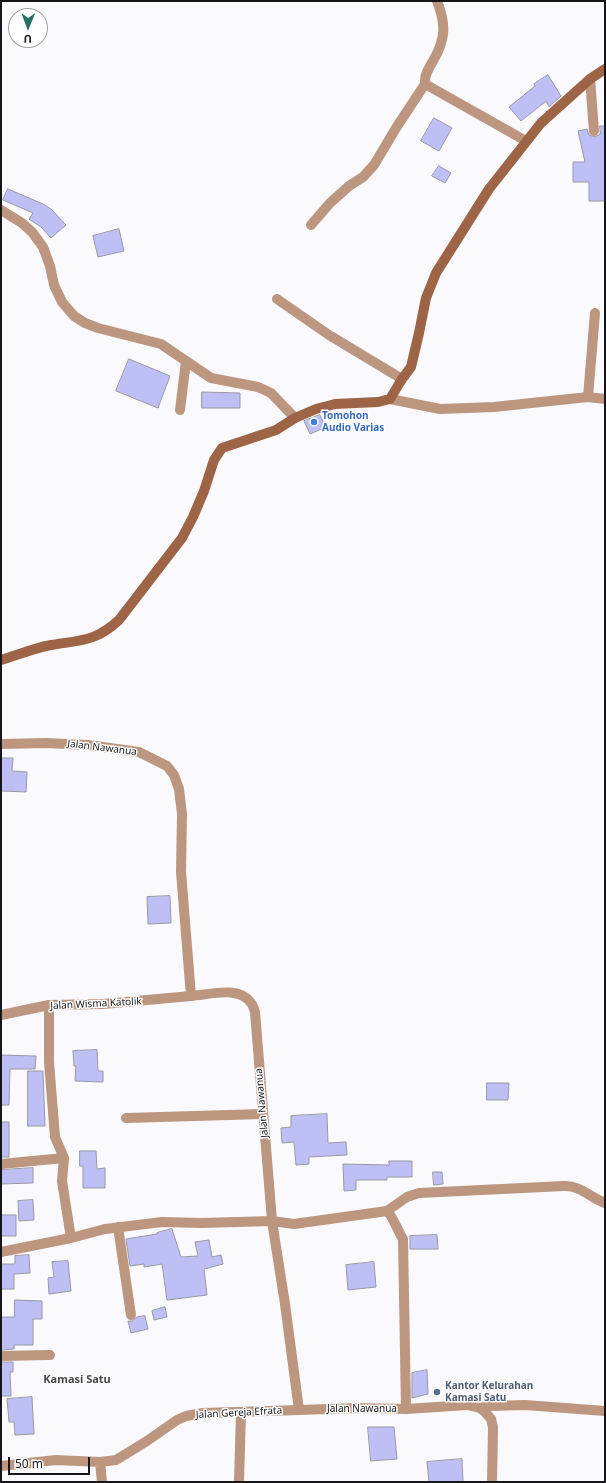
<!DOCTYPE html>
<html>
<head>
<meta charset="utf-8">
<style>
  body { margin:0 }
  #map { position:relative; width:606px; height:1483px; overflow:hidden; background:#f9f9fe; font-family:"Noto Sans",sans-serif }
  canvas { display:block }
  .frame { position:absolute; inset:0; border:2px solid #16161a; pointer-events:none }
  .north { position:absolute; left:8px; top:8px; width:40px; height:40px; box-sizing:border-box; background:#fff; border:1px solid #a2a2a3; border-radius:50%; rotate:181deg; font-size:11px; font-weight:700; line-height:16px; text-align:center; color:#16161a }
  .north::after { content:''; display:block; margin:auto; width:14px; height:18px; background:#287169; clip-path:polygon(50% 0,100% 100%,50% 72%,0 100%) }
  .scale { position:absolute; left:8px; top:1457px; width:82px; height:18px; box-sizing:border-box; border:2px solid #16161a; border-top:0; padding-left:5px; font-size:12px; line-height:14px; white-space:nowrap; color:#16161a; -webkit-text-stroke:3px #fff; paint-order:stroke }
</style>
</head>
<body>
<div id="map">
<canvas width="606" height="1483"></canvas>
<div class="frame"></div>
<div class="north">U</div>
<div class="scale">50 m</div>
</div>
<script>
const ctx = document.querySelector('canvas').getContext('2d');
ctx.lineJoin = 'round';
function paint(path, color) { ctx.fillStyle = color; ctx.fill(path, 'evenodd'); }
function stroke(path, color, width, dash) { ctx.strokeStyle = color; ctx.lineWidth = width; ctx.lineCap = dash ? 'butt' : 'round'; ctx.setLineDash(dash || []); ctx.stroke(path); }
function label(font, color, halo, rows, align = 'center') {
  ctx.font = font + ' "Noto Sans",sans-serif'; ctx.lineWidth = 3; ctx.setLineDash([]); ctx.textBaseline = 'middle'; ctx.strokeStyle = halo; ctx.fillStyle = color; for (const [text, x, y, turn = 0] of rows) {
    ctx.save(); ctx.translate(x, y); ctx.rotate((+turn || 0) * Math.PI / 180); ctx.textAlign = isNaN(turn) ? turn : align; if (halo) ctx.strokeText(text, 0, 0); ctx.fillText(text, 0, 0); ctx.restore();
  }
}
const building = new Path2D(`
  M548,75L561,96L549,107L546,101L521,121L509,107L535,86L534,84Z
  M434,118L452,128L439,151L421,141Z
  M600,126H605V201H589V182H573V162H585L578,131L587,129L589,135L595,137L600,134Z
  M439,166L451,173L445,183L432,176Z
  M8,189L43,204L51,209L66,225L51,238L41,227L29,219L33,213L3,200Z
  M119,229L124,251L98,257L93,236Z
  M129,359L170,376L158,408L116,391Z
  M202,392L240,393V408H202Z
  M320,415L326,427L310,434L304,421Z
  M1,758H13L12,771L27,772L26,792L1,791Z
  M170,896L171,923L148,924L147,897Z
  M97,1050L98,1071H103V1082L75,1081L76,1066H74L73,1051Z
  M1,1055L36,1056L35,1069H10L9,1105H1Z
  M28,1071H43L45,1126H28Z
  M487,1083H509L508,1100H487Z
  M327,1114L328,1143L346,1142L347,1155L309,1157V1164L296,1165L294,1142L282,1143L281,1128L291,1127V1116Z
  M1,1122H9V1157H1Z
  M80,1151H96L97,1169L105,1168V1188H83V1166H80Z
  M389,1161H412V1177H387V1180H356V1190L344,1191L343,1164L389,1165Z
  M33,1168V1183L1,1184V1170Z
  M433,1172H442L443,1184L434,1185Z
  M33,1200L34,1220L19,1221L18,1201Z
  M1,1215H16V1236H1Z
  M172,1229L181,1257L198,1256L195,1242L209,1240L212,1257L221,1255L223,1264L204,1269L207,1295L167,1300L162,1264L144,1267V1264L130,1266L126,1239L157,1234V1233Z
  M437,1235L438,1249H410V1236Z
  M29,1255L30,1273L14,1274V1289H1V1264H15V1256Z
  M68,1261L71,1291L49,1294L48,1278L54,1277L52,1262Z
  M374,1262L376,1287L348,1290L346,1265Z
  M15,1300L42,1301V1319H33V1345H14V1349L1,1350V1317H14Z
  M165,1307L167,1317L154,1320L152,1311Z
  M145,1316L148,1329L131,1333L128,1321H132L137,1317Z
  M1,1362H13V1372H10L11,1396H1Z
  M427,1370L428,1394L412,1398V1373Z
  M32,1397L34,1434L15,1435L14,1422H9L7,1399Z
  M368,1427H394L397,1459L371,1461Z
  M462,1459L463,1482H429L427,1462Z`);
paint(building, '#bebff4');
stroke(building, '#9898a3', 1);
stroke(new Path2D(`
  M437,1C446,24 446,39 433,61C429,68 424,75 425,84L526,141
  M590,79L594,131
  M1,210L22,223L32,232L43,247L50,266L54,285L62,302L74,316L85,323L98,328L161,344L211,378L258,387L271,393L295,418
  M311,225L330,203L349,186L363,177L374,165L396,128L425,84
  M277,299L329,335L402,379
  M588,397L595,313
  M390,399L440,409L494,407L588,397L605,399
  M180,410L186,361
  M49,1005V1062L55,1137L64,1158L62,1181L71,1238L105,1229L162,1222L202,1223L272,1221L294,1224L387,1211C394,1218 397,1230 403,1239L406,1409
  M1,1015L49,1005L103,1004L191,996
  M126,1118L263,1114
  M1,1164L64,1158
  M387,1211L407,1197L419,1193L564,1186C580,1185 591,1198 605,1203
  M118,1227L131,1315
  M1,1252L71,1238
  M1,1356L50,1355
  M480,1408L489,1406L525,1405L605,1411
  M100,1462L102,1482
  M1,1466L56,1460L100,1462L116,1460L147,1441L177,1420L186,1416L203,1413L299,1410
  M239,1482L241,1412`), '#bd9680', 10);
stroke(new Path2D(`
  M1,744L46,743L88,745L139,752L167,766L174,775L179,789L182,814L181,872L191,996C209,995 239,985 251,1003C253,1005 254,1009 255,1012L272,1221L285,1304L299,1410L357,1408L406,1409L467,1405L480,1408L486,1413L491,1419L493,1427L492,1482`), '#bd9680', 10);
stroke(new Path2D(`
  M1,660C18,655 34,648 51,645C81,640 95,642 119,620L182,538L193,517L204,491L214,460L222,448L276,430L295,418L316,409L335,404L378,402L390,399L402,379L411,367L419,333L426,298L436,273L489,189L541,123L590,79L605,69`), '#9d6546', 10);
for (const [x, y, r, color] of [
  [314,422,4,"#3f7fe0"],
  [437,1392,4,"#5c6f8a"]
]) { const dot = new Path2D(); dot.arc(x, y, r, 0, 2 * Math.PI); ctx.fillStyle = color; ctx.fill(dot); stroke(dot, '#fff', 1.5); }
label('bold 10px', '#366cbe', '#fff', [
  ["Tomohon",322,416],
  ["Audio Varias",322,428]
], 'left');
label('10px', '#16161a', '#fff', [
  ["Jalan Nawanua",102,748,7],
  ["Jalan Wisma Katolik",96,1004,-3],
  ["Jalan Nawanua",262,1103,-95],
  ["Jalan Nawanua",362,1409],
  ["Jalan Gereja Efrata",239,1413,-3]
]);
label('bold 10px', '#4e5e75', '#fff', [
  ["Kantor Kelurahan",445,1386],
  ["Kamasi Satu",445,1398]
], 'left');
label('bold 11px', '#484851', '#fff', [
  ["Kamasi Satu",77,1380]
]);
</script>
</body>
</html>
